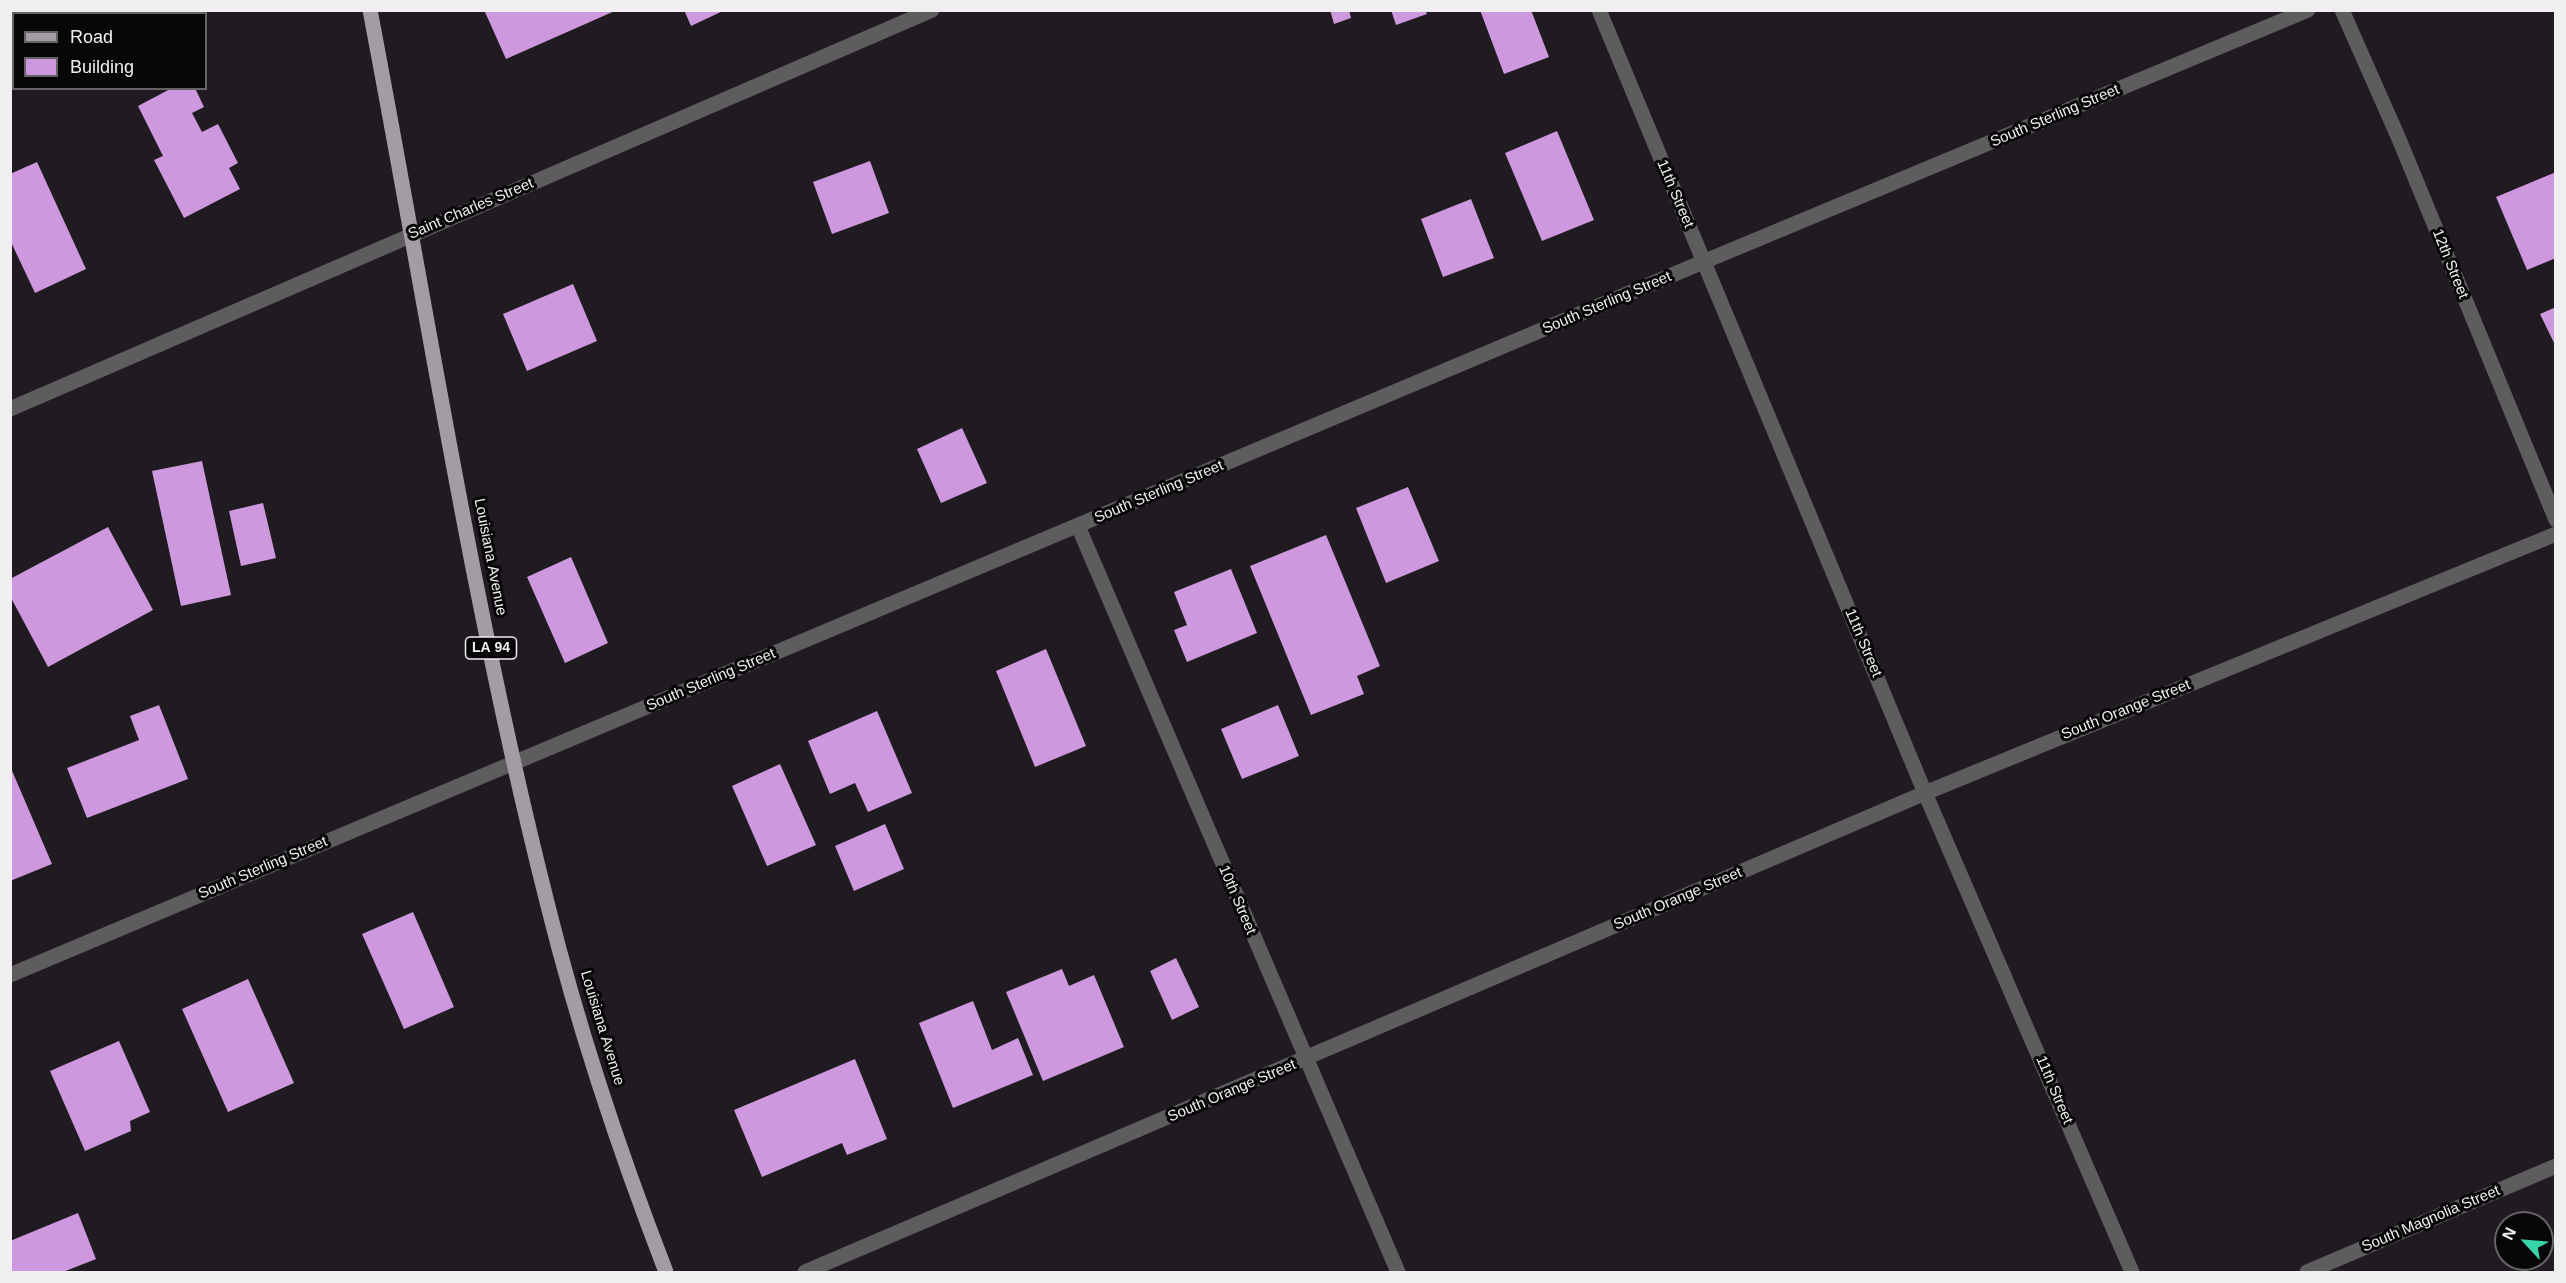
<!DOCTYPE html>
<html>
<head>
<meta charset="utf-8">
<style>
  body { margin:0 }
  #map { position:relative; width:2566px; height:1283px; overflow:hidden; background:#1f1b20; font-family:Helvetica,sans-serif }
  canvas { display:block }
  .frame { position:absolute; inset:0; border:12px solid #f1eef2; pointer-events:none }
  .legend { position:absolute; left:12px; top:12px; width:195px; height:78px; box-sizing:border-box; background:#080608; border:2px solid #656366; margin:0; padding:8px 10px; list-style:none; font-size:18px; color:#f1eef2 }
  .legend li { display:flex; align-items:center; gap:12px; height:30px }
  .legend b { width:30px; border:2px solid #656366 }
  .north { position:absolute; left:2494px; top:1211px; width:60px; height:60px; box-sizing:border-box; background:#080608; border:2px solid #656366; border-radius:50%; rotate:296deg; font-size:16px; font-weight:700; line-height:24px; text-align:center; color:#f1eef2 }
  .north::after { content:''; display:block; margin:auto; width:21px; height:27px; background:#36d4a7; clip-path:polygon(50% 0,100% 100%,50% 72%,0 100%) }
</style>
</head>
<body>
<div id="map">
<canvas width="2566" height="1283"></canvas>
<div class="frame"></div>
<ul class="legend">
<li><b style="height:8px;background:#a19da3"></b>Road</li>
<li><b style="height:16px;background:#ce98de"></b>Building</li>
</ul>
<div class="north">N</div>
</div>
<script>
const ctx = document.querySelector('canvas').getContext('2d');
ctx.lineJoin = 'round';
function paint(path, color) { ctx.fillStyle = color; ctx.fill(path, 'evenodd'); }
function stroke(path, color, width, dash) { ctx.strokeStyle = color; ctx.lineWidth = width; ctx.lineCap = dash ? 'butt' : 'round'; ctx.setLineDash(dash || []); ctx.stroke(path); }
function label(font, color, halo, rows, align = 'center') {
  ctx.font = font + ' Helvetica,sans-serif'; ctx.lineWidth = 6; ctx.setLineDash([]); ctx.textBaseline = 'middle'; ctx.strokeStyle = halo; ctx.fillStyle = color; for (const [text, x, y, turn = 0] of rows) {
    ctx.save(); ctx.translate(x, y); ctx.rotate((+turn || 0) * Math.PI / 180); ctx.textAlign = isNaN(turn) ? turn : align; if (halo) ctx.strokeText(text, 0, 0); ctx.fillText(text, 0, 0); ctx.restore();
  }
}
paint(new Path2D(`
  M489,10H617L506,59L485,12Z
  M684,10H725L691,26Z
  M1330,10H1349L1351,18L1334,24Z
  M1391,10H1425L1427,14L1396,25Z
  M1480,10H1531L1549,57L1504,74Z
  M172,88H195L204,107L192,113L202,132L218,124L238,163L229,168L240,189L184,218L154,160L163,156L138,106Z
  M1557,131L1594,220L1542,241L1505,153Z
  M870,161L889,213L832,234L813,182Z
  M37,162L86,269L35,293L10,240V174Z
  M2556,172V258L2527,270L2496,197Z
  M1471,199L1494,258L1443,277L1421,219Z
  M573,284L597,341L527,371L503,314Z
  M2556,307V347L2540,314Z
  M962,428L987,483L941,503L917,449Z
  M202,461L231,595L181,606L152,471Z
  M1408,487L1439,561L1386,583L1356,508Z
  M263,503L276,558L241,566L229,511Z
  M108,527L153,610L48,667L10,596V579Z
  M1326,535L1380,666L1357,676L1364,694L1311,715L1250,566Z
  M571,557L608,643L565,663L527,577Z
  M1231,569L1257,633L1187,662L1174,630L1187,625L1174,592Z
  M1046,649L1086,746L1035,767L996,671Z
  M159,705L188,779L87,818L67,768L139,740L130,716Z
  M1278,705L1299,756L1242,779L1221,729Z
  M877,711L912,793L868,812L855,783L830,794L808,741Z
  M780,764L816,845L767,866L732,786Z
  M10,766L52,864L10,881Z
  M885,824L904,869L854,891L835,846Z
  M413,912L454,1007L404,1029L362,934Z
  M1176,958L1199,1007L1172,1020L1150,971Z
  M1062,969L1069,986L1094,975L1124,1047L1043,1081L1006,992Z
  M248,979L294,1083L228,1112L182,1009Z
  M973,1001L992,1050L1018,1038L1033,1075L953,1108L919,1023Z
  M119,1041L150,1112L130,1121L131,1131L85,1151L50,1071Z
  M855,1059L887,1139L847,1155L842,1143L762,1177L734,1110Z
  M78,1213L96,1259L63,1272H10V1241Z`), '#ce98de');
stroke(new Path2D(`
  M1599,10L1925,793L2132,1272
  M2342,10L2399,139L2556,520
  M10,409L932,10
  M1078,526L1398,1272
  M10,975L1703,262L2308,10
  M805,1272L1925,793L2556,534
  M2307,1272L2556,1166`), '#5e5c5f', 15);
stroke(new Path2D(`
  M370,10C427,309 473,611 548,906C579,1031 620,1153 666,1272`), '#a19da3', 15);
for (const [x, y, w] of [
  [491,648,51]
]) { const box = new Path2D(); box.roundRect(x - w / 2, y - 11, w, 22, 4.5); ctx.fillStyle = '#080608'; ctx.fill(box); stroke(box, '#f1eef2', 1.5); }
label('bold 14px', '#f1eef2', null, [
  ["LA 94",491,648]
]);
label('15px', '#f1eef2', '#080608', [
  ["South Sterling Street",2055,116,-23],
  ["11th Street",1675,194,67],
  ["Saint Charles Street",471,209,-23],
  ["12th Street",2450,264,68],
  ["South Sterling Street",1607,303,-23],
  ["South Sterling Street",1159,492,-23],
  ["Louisiana Avenue",490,557,79],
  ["11th Street",1863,643,67],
  ["South Sterling Street",711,680,-23],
  ["South Orange Street",2126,710,-22],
  ["South Sterling Street",263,868,-23],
  ["South Orange Street",1678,899,-23],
  ["10th Street",1237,900,67],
  ["Louisiana Avenue",602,1028,73],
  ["11th Street",2054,1090,67],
  ["South Orange Street",1232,1091,-23],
  ["South Magnolia Street",2431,1219,-23]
]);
</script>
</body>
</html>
